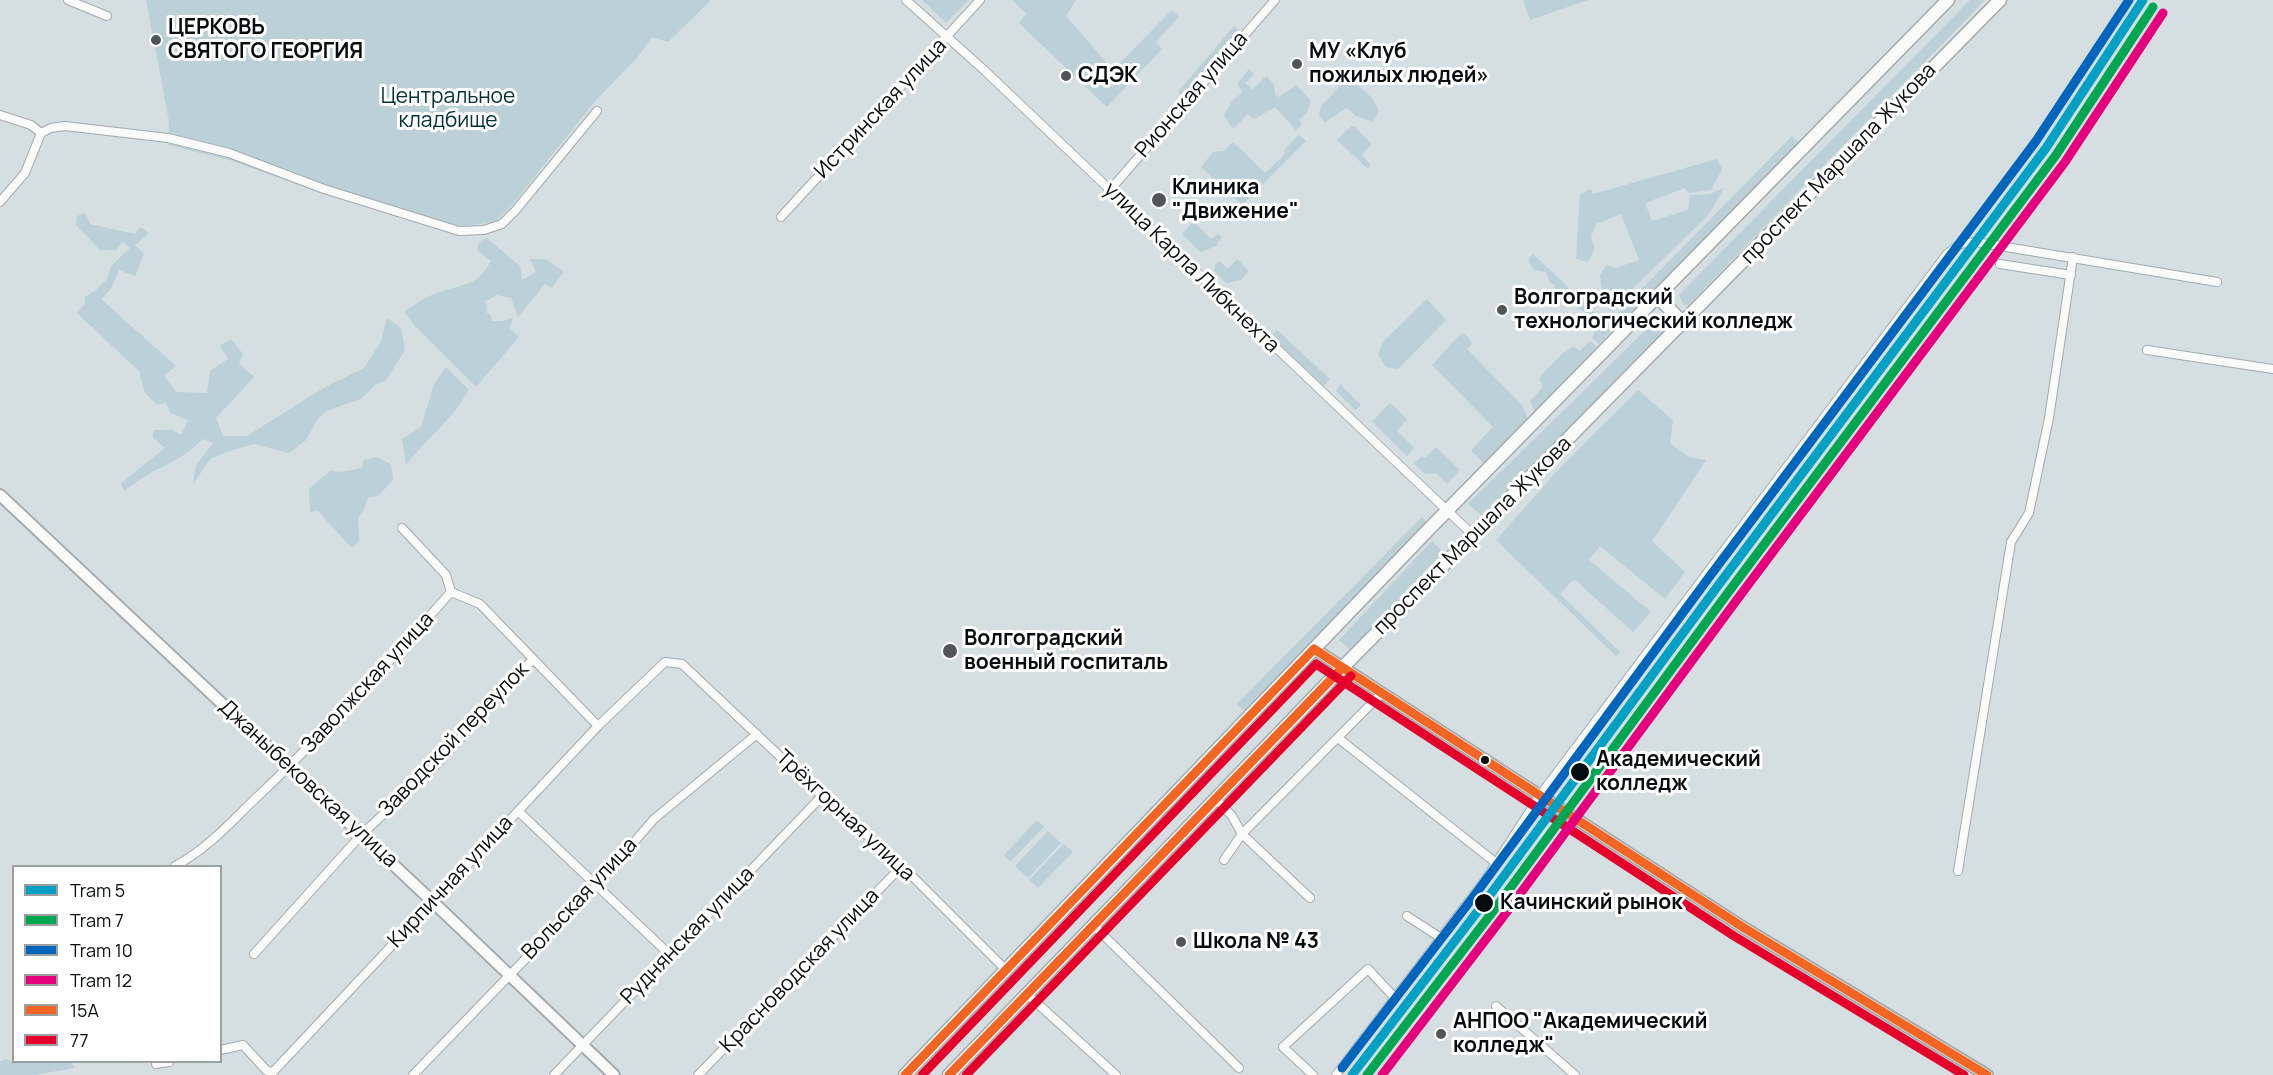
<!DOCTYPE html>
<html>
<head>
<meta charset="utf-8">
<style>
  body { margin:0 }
  #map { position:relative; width:2273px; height:1075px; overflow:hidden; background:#d5dee1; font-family:Manrope,sans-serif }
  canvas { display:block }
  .legend { position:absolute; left:12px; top:865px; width:210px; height:198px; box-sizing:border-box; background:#fff; border:2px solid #9c9e9f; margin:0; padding:8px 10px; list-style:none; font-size:18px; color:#070c0e }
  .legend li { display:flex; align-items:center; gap:12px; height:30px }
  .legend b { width:30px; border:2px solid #9c9e9f }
</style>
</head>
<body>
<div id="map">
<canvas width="2273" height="1075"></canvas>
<ul class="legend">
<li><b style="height:8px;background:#00a1c4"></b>Tram 5</li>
<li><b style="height:8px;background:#00a651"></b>Tram 7</li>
<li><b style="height:8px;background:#0065bd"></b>Tram 10</li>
<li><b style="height:8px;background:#e5007d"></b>Tram 12</li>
<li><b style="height:8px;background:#f26522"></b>15А</li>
<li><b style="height:8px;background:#e4002b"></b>77</li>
</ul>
</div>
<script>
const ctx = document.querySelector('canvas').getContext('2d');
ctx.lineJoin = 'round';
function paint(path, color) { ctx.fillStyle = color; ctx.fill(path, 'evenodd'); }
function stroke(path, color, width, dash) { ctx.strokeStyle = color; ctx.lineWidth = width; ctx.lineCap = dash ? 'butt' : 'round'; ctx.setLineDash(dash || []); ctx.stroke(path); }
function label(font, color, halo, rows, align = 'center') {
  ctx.font = font + ' Manrope,sans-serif'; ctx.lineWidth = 6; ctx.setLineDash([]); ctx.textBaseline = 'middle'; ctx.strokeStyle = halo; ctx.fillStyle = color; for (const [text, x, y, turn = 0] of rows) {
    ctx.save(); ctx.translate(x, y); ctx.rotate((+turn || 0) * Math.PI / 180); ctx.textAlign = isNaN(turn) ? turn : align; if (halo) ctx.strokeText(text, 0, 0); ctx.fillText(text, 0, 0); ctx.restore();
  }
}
paint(new Path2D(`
  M146,0H711L668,42L652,37L637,58L597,99L511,206L495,222L458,227L329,186L318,192L233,161L168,145L169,121Z
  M922,0H969L946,23Z
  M1012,0H1076L1066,16L1113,70L1172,10L1179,17L1156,42L1162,49L1107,107L1019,23L1027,14Z
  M1523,0H1588L1530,20Z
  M1970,0H1985L1688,305H1684L1679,295Z
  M1234,26L1242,34L1187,100L1178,92Z
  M1353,68L1358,73L1351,81C1363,89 1374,97 1379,111L1373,122L1356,116L1347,108L1325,122L1319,116L1321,106L1339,87L1337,82Z
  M1249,69L1254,74L1246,83L1252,90L1266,76L1274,84L1275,95L1279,97L1296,85L1311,101L1307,112L1299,120L1302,124L1296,130L1275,107L1254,119L1248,114L1233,129L1224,115L1233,100L1243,92L1237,84Z
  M1351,126L1355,127L1372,144L1362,155L1370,164L1368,169L1337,140Z
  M1299,135L1306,141L1242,205L1201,167L1213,152L1224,151L1233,142L1265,173L1285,154L1283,151Z
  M1792,136L1799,143L1626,317L1616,315Z
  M1717,159L1722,169L1711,190L1689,193L1685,188L1645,203L1652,221L1688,210L1690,195L1710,194L1724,188L1709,214L1610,311L1603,299L1600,275L1606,265L1616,268L1639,260L1621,214L1596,224L1591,237L1595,248L1588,262L1576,259L1580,194L1591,189L1593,194Z
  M85,213L90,224L135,234L140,227L149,233L135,245L144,254L135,276L119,270L111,289L101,299L176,366L164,376L176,392L207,393L210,371L228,359L220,346L231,339L243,354L239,363L254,377L216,418L223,436H247L325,387L364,368L381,342L387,318L401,328L405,350L386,380L375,385L361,399L326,411L317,420L306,440L289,453L254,444L226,452L210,459L193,484L196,465L213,443L202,439C192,452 171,463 156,470C145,475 134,484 124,491L121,483L165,448L153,438V430H172L181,435L188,420L171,413L166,403L157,405L145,393L139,371L77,313L85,304V297L96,290L107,279L111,266L130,248L123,242L116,250H100L76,225L77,216Z
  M1194,221L1211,239L1218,234L1222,237L1217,243L1218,245L1201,252L1182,234Z
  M487,238L520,266L522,280L536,272L530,259H546L564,272L551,288L545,284L518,317L511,298L497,295L484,302L487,306L486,312L491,316L492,321H503L511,318L513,320L509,328L519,337L476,387L418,329L404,312C413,306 422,299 432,295C459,283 476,290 491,261L477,250L479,242Z
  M1533,254L1605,322L1611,331L1599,344L1592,337L1595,332L1588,325V314L1560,297L1555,291V285L1550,283L1546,272L1534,270L1529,262L1530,257Z
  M1237,259L1249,271L1241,280L1226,283L1214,271L1215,265L1219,261L1228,269Z
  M1427,299L1446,320L1398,369L1386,367L1378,354L1383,342Z
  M1659,317L1670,327L1481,515L1468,504Z
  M1277,330L1330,379L1324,386L1270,337Z
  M1463,333L1469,338L1472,344L1467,349L1523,406L1528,420L1484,464L1471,450L1493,427L1432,365C1440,357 1455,338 1463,333Z
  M1590,341L1597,347L1535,412L1530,401L1543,387L1539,378L1562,354L1574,346L1579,351Z
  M446,367L469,390L455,411L406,464L402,439L421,427L434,384Z
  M1340,384L1361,405L1355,410L1336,391Z
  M1638,390L1673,420L1670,443L1688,457L1706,460L1652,541L1685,572L1665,599L1600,546L1589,560L1651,612L1633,632L1574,579L1560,594L1620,652L1616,656L1496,540L1559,469Z
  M1390,403L1407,419L1397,431L1414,448L1407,456L1372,422Z
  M1436,447L1460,470L1447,484L1436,473L1425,474L1414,464L1422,456L1425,458Z
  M377,457L391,464L393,480L378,496L368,497L364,509L358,518L359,541L352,548L318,511L310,512L309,489L330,471L340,472L362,468L364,460Z
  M1422,517L1428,523L1245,712L1237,704Z
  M1432,541L1443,552L1350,650L1339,640Z
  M1037,820L1044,827L1010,862L1004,855Z
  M1048,831L1061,843L1028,878L1015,866Z
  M1064,844L1073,852L1038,888L1029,880Z
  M6,1059L14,1062L33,1063L71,1062L74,1068L34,1075H0V1062Z`), '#bbd0d7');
const minor = new Path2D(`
  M68,0L107,16
  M906,0L984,70L1474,536
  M0,115L31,125L41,133
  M41,133L51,128L65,126L168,138L229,153L324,189L459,231L484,230L502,224L515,211L597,111
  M1110,190L1275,0
  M0,202L25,173L41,133
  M781,217L980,0
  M2000,264L2071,275
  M2147,350L2273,369
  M402,528L446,575L451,592L480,604L598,726
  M1338,738L1496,863
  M1216,799L1232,816L1242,834L1310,898
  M518,811L669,954
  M1224,860L1242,834L1382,693
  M175,866C206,850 230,823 255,799C324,734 388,663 451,592
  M1958,871L2011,542L2029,513L2049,418L2073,257
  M1407,916L1441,938
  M1094,926L1239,1068
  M254,954L361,835L432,769L533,659
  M1027,994L1116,1075
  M1496,1006L1575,1075
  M220,1050L243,1045L267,1071L273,1072L598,726L665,662L682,664L822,796L902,866L1006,970
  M156,1064L169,1062
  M413,1075L597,885L654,819L757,734
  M554,1075L822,796
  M698,1075L902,866
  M1313,1075L1283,1047L1368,969L1395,998
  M1336,1075L1486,879L1541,794L1947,254L1960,244L1976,242L2217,282`);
const secondary = new Path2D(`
  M0,495L432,901L614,1075
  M1314,649L1741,926L1987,1075`);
const trunk = new Path2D(`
  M1659,298L1684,324
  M905,1075L1429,529L1948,0
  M949,1075L1342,668L2000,0`);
stroke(minor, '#a4aaad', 10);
stroke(secondary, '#a4aaad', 14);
stroke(trunk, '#a4aaad', 15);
stroke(minor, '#f9fafa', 8);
stroke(secondary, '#f9fafa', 10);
stroke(trunk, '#f9fafa', 12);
stroke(new Path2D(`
  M905,1075L1314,649L1741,926L1987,1075
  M949,1075L1342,668`), '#f26522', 9);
stroke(new Path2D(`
  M922,1075L1316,664L1734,936L1964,1075
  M966,1075L1351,676`), '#e4002b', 9);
stroke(new Path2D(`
  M1352,1075L1484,903L1717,587L2046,148L2143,0`), '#00a1c4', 9);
stroke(new Path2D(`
  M1367,1075L1494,910L1727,594L2056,155L2153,7`), '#00a651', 9);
stroke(new Path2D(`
  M1342,1068L1474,896L1707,580L2036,141L2129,0`), '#0065bd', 9);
stroke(new Path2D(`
  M1382,1075L1503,917L1736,601L2065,162L2163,13`), '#e5007d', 9);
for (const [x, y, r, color] of [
  [156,40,6,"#4f5658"],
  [1297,64,6,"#4f5658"],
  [1066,76,6,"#4f5658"],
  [1159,200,8,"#4f5658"],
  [1502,310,6,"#4f5658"],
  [950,651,8,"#4f5658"],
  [1485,760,5,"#070c0e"],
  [1580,772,10,"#070c0e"],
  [1484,903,10,"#070c0e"],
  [1181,942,6,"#4f5658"],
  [1441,1034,6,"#4f5658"]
]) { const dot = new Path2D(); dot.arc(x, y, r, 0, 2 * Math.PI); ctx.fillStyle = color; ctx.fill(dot); stroke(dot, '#fff', 2); }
label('bold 21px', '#070c0e', '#fff', [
  ["ЦЕРКОВЬ",168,28],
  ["СВЯТОГО ГЕОРГИЯ",168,52],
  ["МУ «Клуб",1309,52],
  ["пожилых людей»",1309,76],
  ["СДЭК",1078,76],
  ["Клиника",1172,188],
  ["\"Движение\"",1172,212],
  ["Волгоградский",1514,298],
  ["технологический колледж",1514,322],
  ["Волгоградский",964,639],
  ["военный госпиталь",964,663],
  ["Школа № 43",1193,942],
  ["АНПОО \"Академический",1453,1022],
  ["колледж\"",1453,1046]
], 'left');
label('21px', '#070c0e', '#fff', [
  ["Рионская улица",1192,95,-49],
  ["Истринская улица",881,109,-47],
  ["проспект Маршала Жукова",1839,164,-46],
  ["улица Карла Либкнехта",1191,268,44],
  ["проспект Маршала Жукова",1473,536,-45],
  ["Заволжская улица",368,683,-47],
  ["Заводской переулок",454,740,-46],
  ["Джаныбековская улица",308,784,43],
  ["Трёхгорная улица",845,816,43],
  ["Кирпичная улица",451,882,-47],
  ["Вольская улица",580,899,-47],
  ["Руднянская улица",688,936,-46],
  ["Красноводская улица",800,971,-46]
]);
label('21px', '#013039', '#fff', [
  ["Центральное",448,97],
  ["кладбище",448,121]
]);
label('bold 21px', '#070c0e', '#fff', [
  ["Академический",1596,760],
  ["колледж",1596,784],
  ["Качинский рынок",1500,903]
], 'left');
</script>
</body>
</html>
